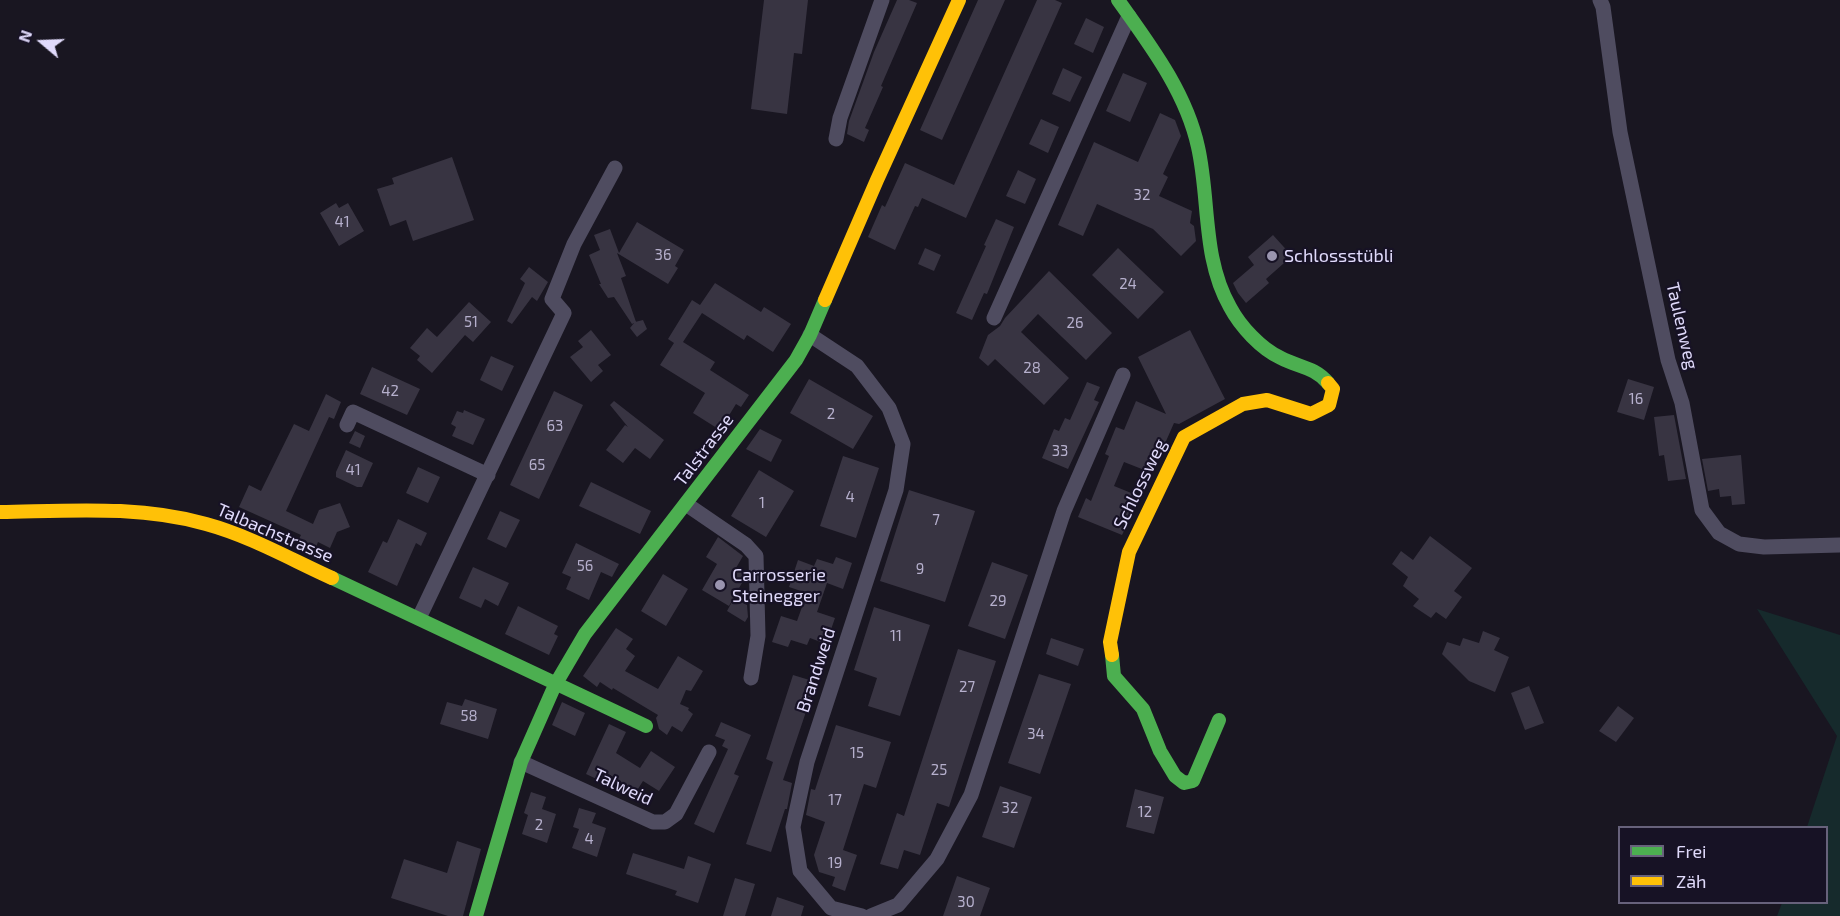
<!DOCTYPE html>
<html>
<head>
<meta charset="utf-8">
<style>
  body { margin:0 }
  #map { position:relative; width:1840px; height:916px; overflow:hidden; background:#191621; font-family:"Exo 2",sans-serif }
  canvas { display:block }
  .legend { position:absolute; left:1618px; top:826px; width:210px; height:78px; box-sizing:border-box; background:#171225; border:2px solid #67627b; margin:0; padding:8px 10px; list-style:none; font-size:18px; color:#e0dafb }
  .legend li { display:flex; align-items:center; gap:12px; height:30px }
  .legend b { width:30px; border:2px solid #67627b }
  .north { position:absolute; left:12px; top:12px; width:60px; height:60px; -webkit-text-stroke:4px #171225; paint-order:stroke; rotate:289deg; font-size:16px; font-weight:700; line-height:24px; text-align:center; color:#e0dafb }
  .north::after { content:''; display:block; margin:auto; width:21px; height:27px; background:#e0dafb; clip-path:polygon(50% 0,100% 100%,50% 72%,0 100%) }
</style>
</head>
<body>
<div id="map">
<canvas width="1840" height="916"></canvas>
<ul class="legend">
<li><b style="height:8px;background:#4caf50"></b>Frei</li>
<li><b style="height:8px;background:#ffc107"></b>Zäh</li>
</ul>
<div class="north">N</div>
</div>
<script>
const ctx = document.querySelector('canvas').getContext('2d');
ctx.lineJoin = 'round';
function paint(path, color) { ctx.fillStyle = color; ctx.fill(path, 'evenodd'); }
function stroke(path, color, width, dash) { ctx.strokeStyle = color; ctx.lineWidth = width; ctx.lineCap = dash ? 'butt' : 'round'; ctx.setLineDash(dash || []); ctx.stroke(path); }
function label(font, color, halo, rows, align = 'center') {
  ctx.font = font + ' "Exo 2",sans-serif'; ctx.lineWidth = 4.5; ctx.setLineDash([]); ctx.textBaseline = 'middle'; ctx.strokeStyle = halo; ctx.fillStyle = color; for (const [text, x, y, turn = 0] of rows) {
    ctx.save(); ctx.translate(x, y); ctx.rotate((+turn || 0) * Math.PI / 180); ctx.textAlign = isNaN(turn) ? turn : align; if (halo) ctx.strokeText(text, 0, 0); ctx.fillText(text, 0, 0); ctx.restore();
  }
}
paint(new Path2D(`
  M1757,609L1840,635V916H1777L1782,903L1826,902V828L1807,827L1837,736Z`), '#162a2c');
paint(new Path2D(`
  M764,0H808L802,54L794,53L787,114L751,109Z
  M897,0H909L917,3L881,86L883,87L865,128L869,130L864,142L847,134L849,121L874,52Z
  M978,0H1005L942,140L920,130Z
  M1037,0H1055L1062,3L966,218L922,198L918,207L915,206L895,250L868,237L882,205L885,207L905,163L954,185Z
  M1086,18L1104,27L1093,53L1074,44Z
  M1063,68L1082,77L1070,102L1052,94Z
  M1123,73L1147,83L1130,122L1106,111Z
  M1160,113L1175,120L1181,136L1163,174L1168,177L1159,196L1192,211L1190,223L1194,226L1196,241L1181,256L1153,229L1097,204L1083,236L1058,225L1094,142L1138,162Z
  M1041,119L1059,127L1048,153L1029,144Z
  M452,157L474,220L413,241L406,220L390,226L377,189L394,184L392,178Z
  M1018,170L1036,179L1025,204L1006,196Z
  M336,203L339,208L348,203L364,231L339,246L320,213Z
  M996,219L1014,227L987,294L984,293L972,320L956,313L986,246L984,245Z
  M637,222L684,250L675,266L678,268L668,284L617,253L626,276L621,278L636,322H635L643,320L647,329L637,337L630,328L634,323L632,324L614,297L608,298L599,284H601L589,255L600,250L594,235L610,229L619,253Z
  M1273,235L1292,256L1266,279L1269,283L1246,303L1238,293L1233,283L1254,265L1248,257Z
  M925,248L941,255L934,271L918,264Z
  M1118,248L1164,292L1138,319L1092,275Z
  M529,267L548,282L537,301L532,297L512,324L507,321L525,283L520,279Z
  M1049,271L1112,333L1086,360L1038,314L1021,332L1069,378L1044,405L995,359L988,366L979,358L988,335L1000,326L1005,318Z
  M715,283L761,312L764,307L791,324L773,352L747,335L744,340L702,313L683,342L715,362L710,370L749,395L741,407L736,404L720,430L693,413L705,393L660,365L674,343L668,339L692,300L700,305Z
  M469,302L491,322L473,342L465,335L432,373L417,360L420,356L410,348L427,328L437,337Z
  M591,330L611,355L598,365L603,371L591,382L570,357L583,347L578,341Z
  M1190,330L1225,399L1179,424L1174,423L1152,473L1124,462L1114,486L1141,497L1122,535L1078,517L1086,498L1091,501L1109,456L1105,454L1116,427L1124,430L1136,401L1166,414L1138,357Z
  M491,356L514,366L502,391L480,380Z
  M372,367L420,389L407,415L360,394Z
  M809,379L873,416L853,449L790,413Z
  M1628,379L1654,387L1644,420L1617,412Z
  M1087,382L1100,387L1094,400L1099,402L1068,469L1042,458L1054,429L1059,431L1065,418L1070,420Z
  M554,391L583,405L539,499L510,485Z
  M326,394L341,402L334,419L329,417L286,511L313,524L319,510L340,503L350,527L337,532L330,548L318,542L316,547L299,539L301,535L239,507L249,485L261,491L294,424L309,431Z
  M614,401L664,440L650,459L635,448L623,463L606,450L625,425L628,427L610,405Z
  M464,410L485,419L473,445L452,436L456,427L451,424L457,411L463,413Z
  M1674,415L1686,479L1668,481L1664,455L1659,456L1654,417Z
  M760,429L782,440L771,462L746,449Z
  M355,431L365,436L360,448L349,443Z
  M346,450L373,463L362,487H357L336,477V472Z
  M1741,455L1745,504L1732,505L1731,496L1720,497L1719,489L1708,491L1702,459Z
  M843,456L879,468L856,538L820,526Z
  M418,467L440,477L428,503L406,493Z
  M759,470L794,491L766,537L731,516Z
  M591,482L651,511L640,534L579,506Z
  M909,490L975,511L945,602L880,581Z
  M500,511L520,520L506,548L487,539Z
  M398,519L427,533L421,546L416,543L397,586L368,572L383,541L387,543Z
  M1430,536L1472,568L1454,591L1462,597L1446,619L1436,612L1431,618L1413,606L1419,599L1403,586L1408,577L1392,564L1401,551L1413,560Z
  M718,537L743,556L736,568L747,574L729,606L702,590L717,564L706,557Z
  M576,543L619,564L612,577L601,572L589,600L566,589L571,577L562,573Z
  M836,557L852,563L843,589L827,583L817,612L835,618L826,644L810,638L807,645L791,640L788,647L772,642L781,616L797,621L807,593L789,587L798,560L814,566L817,559L833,564Z
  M992,562L1028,575L1005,639L968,626Z
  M473,567L509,583L498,606L485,599L481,608L459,598Z
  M663,574L688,589L666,626L641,611Z
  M734,598L747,605L748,617L745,622L727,611Z
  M518,606L558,626L554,634L558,636L549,655L505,634Z
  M874,607L930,625L900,716L868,706L877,678L854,670Z
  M616,628L633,639L626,649L635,656L625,671L658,689L678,656L703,671L691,691L686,690L680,704L689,708L688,710L693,714L682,732L672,726L667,735L659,729L656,718L658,715L613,688L612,690L600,682L597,687L583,676Z
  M1483,631L1500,638L1494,650L1509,657L1495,692L1469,681L1442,654L1447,642L1460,646L1463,638L1479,643Z
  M1051,638L1084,649L1078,666L1046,654Z
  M958,649L996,661L949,807L937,803L920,855L904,850L898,869L880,864L897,813L904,816Z
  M1039,674L1071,684L1040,774L1008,763Z
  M793,675L816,682L783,780L792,783L787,809H785L771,852L746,844L773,762L766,759Z
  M1529,686L1544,723L1525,730L1511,693Z
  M465,699L497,709L488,739L440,724L447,702L462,706Z
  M562,702L585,713L575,736L552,725Z
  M1618,706L1634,718L1616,742L1599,731Z
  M721,722L751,735L734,774L739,776L714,833L694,824L728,749L722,746L725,740L715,736Z
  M609,724L626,732L616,753L640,768L651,751L675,767L659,791L643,781L636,792L607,773L603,782L586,774Z
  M836,725L891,742L876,788L864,784L843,850L857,855L845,891L832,886L835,877L819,872L814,855L825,822L806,815L811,789L815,790Z
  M1000,786L1032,797L1014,848L982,837Z
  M1135,789L1164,797L1154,834L1126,827Z
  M531,792L546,797L542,809L556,814L547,843L522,834L528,815L524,813Z
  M579,808L596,813L592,823L606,828L597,857L572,848L579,829L573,827Z
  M457,841L481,849L463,916H448L391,898L404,859L447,873Z
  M633,853L684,869L688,856L711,864L698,903L675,895L677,891L626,874Z
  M957,876L990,888L980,916H943Z
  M735,878L755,884L745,916H723Z
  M777,897L804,906L801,916H771Z`), '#383442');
stroke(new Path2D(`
  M1600,0L1603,7L1620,132L1668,360L1682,403L1702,510L1719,533L1739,544L1764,547L1840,545
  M836,139L840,118L882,0
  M994,318L1129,16
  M810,335L857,366L889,408L903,444L896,490L807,762L793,827L800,871L831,908L862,916
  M347,425L353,412L488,475
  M686,504L746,545L756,556L758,636L751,678
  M419,618L564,313L552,299L574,244L615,168
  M521,762L653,822H665L676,814L709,752
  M871,916L898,905L937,859L971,795L1064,511L1123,375`), '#4f4c60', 15);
stroke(new Path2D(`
  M1118,0C1150,45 1186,92 1198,147C1210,200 1202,258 1230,307C1240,326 1261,349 1281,358C1298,367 1315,367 1328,383
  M332,578L646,726
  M1112,655L1114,676L1143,709L1160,751L1175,776L1184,783L1193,781L1219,720
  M476,916L521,762L555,685L585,634L796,360L810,335L825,300`), '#4caf50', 14);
stroke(new Path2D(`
  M825,300L877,180L959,0
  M0,512C68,511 139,505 206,524C250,536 290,559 332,578
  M1112,655L1110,642L1129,552L1184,437L1243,404L1267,400L1311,414L1329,405L1333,389L1328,383`), '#ffc107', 14);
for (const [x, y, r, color] of [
  [1272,256,6,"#9a95af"],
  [720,585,6,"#9a95af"]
]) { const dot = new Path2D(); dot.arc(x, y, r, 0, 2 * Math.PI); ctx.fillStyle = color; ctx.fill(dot); stroke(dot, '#171225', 2); }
label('15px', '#b6b0cd', null, [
  ["32",1142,195],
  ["41",342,222],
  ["36",663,255],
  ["24",1128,284],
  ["51",471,322],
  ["26",1075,323],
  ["28",1032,368],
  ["42",390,391],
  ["16",1636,399],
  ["2",831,414],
  ["63",555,426],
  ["33",1060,451],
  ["65",537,465],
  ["41",353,470],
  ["4",850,497],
  ["1",762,503],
  ["7",936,520],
  ["56",585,566],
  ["9",920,569],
  ["29",998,601],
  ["11",896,636],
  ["27",967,687],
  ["58",469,716],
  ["34",1036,734],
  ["15",857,753],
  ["25",939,770],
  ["17",835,800],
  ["32",1010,808],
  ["12",1145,812],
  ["2",539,825],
  ["4",589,839],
  ["19",835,863],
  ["30",966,902]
]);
label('18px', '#e0dafb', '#171225', [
  ["Schlossstübli",1284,256],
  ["Carrosserie",732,575],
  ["Steinegger",732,596]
], 'left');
label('18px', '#e0dafb', '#171225', [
  ["Taulenweg",1682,326,77],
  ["Talstrasse",704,450,-53],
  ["Schlossweg",1140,484,-64],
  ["Talbachstrasse",275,533,23],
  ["Brandweid",816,670,-72],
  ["Talweid",623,787,25]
]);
</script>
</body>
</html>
